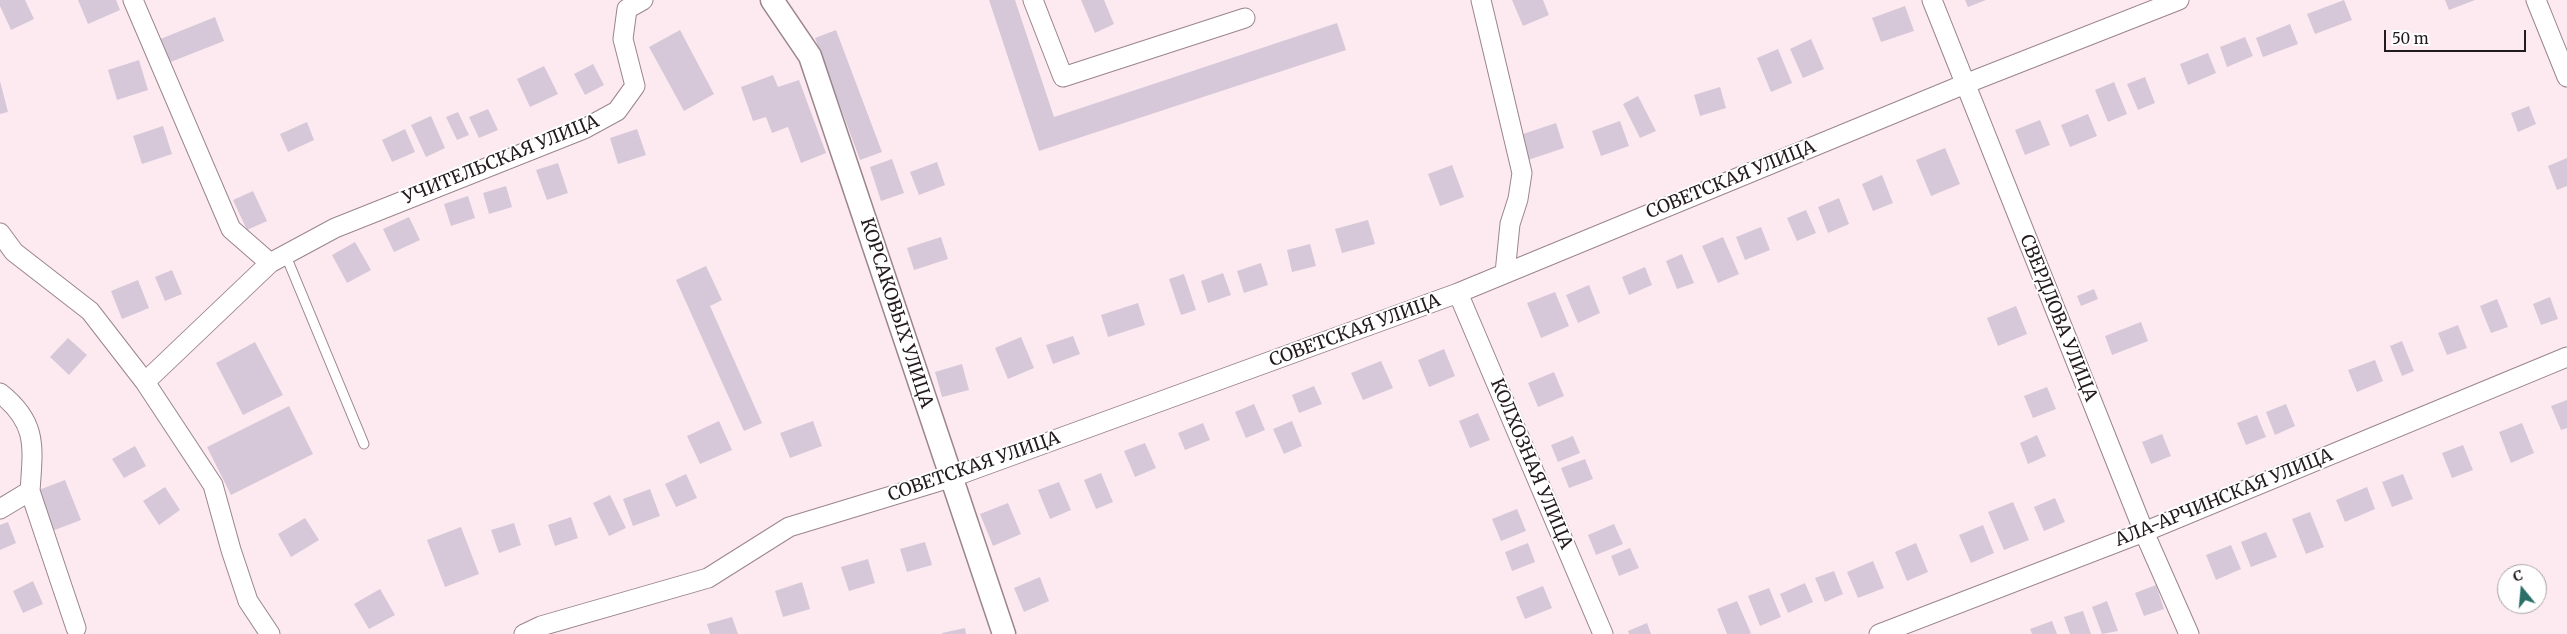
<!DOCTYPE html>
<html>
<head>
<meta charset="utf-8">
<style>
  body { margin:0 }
  #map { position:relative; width:2567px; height:634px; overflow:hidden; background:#fdeaf0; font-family:Merriweather,serif }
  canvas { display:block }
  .north { position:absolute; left:2497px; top:564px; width:50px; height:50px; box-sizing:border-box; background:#fff; border:1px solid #a7a3a5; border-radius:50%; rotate:343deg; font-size:14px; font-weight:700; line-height:20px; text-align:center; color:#221a1d }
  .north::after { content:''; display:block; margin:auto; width:18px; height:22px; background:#2a7067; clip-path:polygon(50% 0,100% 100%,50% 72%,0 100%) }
  .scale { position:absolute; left:2384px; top:30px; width:142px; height:22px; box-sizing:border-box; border:2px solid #221a1d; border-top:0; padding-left:6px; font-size:15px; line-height:18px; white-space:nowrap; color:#221a1d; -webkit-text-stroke:4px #fff; paint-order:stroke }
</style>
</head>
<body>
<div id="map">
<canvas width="2567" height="634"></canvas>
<div class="north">С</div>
<div class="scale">50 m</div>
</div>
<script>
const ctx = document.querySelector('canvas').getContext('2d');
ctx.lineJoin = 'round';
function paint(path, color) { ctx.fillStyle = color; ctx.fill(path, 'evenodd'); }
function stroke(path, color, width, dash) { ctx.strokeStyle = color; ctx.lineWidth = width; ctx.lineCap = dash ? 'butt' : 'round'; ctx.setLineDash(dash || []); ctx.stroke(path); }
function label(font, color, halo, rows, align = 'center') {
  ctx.font = font + ' Merriweather,serif'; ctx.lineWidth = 4; ctx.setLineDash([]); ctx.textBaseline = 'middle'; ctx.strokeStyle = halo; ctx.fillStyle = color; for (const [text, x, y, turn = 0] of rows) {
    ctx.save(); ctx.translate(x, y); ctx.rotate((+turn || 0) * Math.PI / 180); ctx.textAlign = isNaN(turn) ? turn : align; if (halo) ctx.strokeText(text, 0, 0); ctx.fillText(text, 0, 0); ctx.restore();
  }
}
paint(new Path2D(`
  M0,0H25L34,19L11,30L0,6Z
  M78,0H116L120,10L88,24Z
  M989,0H1015L1054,117L1337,23L1346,50L1039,151Z
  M1081,0H1104L1114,24L1095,33Z
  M1512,0H1543L1549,15L1523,26Z
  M1965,0H1986L1968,7Z
  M2344,0L2352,20L2315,34L2307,14Z
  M2445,0H2475L2449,10Z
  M1905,6L1914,31L1881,42L1872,18Z
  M215,17L224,41L168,63L158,40Z
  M2290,24L2298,44L2263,57L2256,38Z
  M680,30L714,94L684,111L649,47Z
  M836,30L882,152L860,160L815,38Z
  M2245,37L2253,56L2227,67L2220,47Z
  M1811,39L1824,69L1803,78L1790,49Z
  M1778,49L1792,83L1771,92L1757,58Z
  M2208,53L2216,73L2188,85L2180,64Z
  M139,60L148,90L117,100L108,70Z
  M593,64L604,85L585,95L574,74Z
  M544,66L558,94L530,107L517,79Z
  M773,75L778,87L799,80L826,153L801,163L788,127L772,133L766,117L753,121L741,87Z
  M2145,77L2155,103L2138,110L2127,84Z
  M0,81L8,112L0,114Z
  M2114,82L2127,114L2108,122L2095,90Z
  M1720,87L1726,108L1700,116L1694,95Z
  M1638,96L1656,131L1640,138L1623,104Z
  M2529,106L2536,124L2518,132L2511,113Z
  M488,109L498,130L479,138L469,117Z
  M458,112L469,135L457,140L446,117Z
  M2088,114L2097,136L2070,147L2061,125Z
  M431,116L445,148L426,157L411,125Z
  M2040,120L2050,145L2025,155L2015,130Z
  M1620,121L1629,146L1601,156L1592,131Z
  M307,122L314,140L288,152L280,134Z
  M1556,123L1564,148L1528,160L1520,135Z
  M163,126L172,154L142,164L133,136Z
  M405,129L415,152L392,162L382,140Z
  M637,129L646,155L618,164L610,138Z
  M1945,148L1960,184L1931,196L1916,160Z
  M2567,158V186L2557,190L2548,166Z
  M892,159L904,193L881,201L870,167Z
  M937,162L945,185L919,195L910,172Z
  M558,163L568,193L547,200L536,170Z
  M1452,165L1464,197L1440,206L1428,174Z
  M1882,175L1893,203L1873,211L1862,184Z
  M506,186L512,207L489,214L483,193Z
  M253,191L267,221L247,230L233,200Z
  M468,196L475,218L451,226L444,204Z
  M1839,198L1849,224L1828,233L1818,207Z
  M1806,210L1816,233L1797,241L1787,218Z
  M409,217L420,240L394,252L383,229Z
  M1368,220L1375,244L1342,253L1335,229Z
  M1761,227L1770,250L1745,260L1736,237Z
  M941,237L948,259L914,270L907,248Z
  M1723,237L1739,274L1718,283L1702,246Z
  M355,242L371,270L347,283L332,255Z
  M1310,244L1316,266L1292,272L1287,250Z
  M1682,254L1694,283L1677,289L1666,261Z
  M1261,263L1268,285L1244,293L1237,271Z
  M706,266L722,300L710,306L762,423L744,431L676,280Z
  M1645,267L1652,285L1629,295L1622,277Z
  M172,270L182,294L165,301L155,277Z
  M1223,273L1231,295L1208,303L1201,281Z
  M1184,274L1196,310L1181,315L1169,279Z
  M138,280L149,308L122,319L111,291Z
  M1589,285L1600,313L1578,323L1566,295Z
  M2094,289L2098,299L2081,306L2077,296Z
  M1555,292L1569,326L1541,338L1527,303Z
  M2550,297L2558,319L2541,325L2533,304Z
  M2497,299L2508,327L2491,333L2480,306Z
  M1138,303L1145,325L1108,337L1101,315Z
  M2016,306L2027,334L1998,346L1987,318Z
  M2141,322L2148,341L2112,355L2105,336Z
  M2458,325L2467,348L2447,355L2438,333Z
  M1073,336L1080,354L1053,364L1046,345Z
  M1021,337L1034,368L1008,379L995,348Z
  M68,338L87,355L69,375L50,357Z
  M2402,341L2414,371L2402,376L2390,346Z
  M255,342L283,395L243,415L216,363Z
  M1444,349L1455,376L1429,387L1418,360Z
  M2375,360L2383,381L2357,392L2348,370Z
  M1381,361L1393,388L1363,400L1351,373Z
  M962,364L969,390L942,397L935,372Z
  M1554,372L1564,396L1538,407L1528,383Z
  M1314,386L1322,404L1299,413L1292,395Z
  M2047,387L2056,409L2033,418L2024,396Z
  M2567,400V428L2561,430L2551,406Z
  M1254,404L1265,430L1246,438L1235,412Z
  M2286,404L2295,426L2275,435L2266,412Z
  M289,406L313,454L231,495L207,447Z
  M1478,413L1490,440L1470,448L1459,421Z
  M2257,415L2266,437L2246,445L2237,423Z
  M719,421L732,450L700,464L687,436Z
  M813,421L822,446L790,458L780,433Z
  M1292,421L1302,446L1284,454L1273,429Z
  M1203,423L1210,440L1185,450L1178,433Z
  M2522,423L2534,453L2511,463L2499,432Z
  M2162,434L2171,456L2151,464L2142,442Z
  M2037,435L2046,456L2028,464L2020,443Z
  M1573,436L1580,453L1558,462L1551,445Z
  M1145,443L1156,468L1135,477L1124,451Z
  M2463,445L2473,470L2452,478L2442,453Z
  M135,446L146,466L124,478L112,459Z
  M1585,459L1593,479L1569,488L1561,468Z
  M1101,473L1113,502L1096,509L1084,480Z
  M686,474L697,498L676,507L665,484Z
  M2403,474L2413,499L2392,507L2382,482Z
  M65,480L81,520L52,531L36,491Z
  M1059,482L1071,510L1050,519L1038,490Z
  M165,487L180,510L159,525L143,501Z
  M2367,487L2375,509L2345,522L2336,500Z
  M650,489L660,516L633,526L623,499Z
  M610,495L626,528L609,536L593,503Z
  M2055,498L2065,522L2044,531L2034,507Z
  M2013,502L2029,540L2004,550L1988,512Z
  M1008,503L1021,534L993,546L980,514Z
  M1517,509L1526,531L1501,541L1492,519Z
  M2310,512L2324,547L2306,554L2292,519Z
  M571,517L578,538L555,546L548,525Z
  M305,518L319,540L291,557L278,534Z
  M8,522L16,543L0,550V525Z
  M514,523L521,545L499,553L491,530Z
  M1614,524L1623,544L1596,555L1588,535Z
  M1983,525L1994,553L1971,563L1959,535Z
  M461,527L479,574L445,587L427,540Z
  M2266,532L2277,557L2251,567L2241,542Z
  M925,542L932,565L907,572L900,549Z
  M1528,543L1535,562L1512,571L1505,552Z
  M1916,543L1928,572L1907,581L1895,552Z
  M2231,545L2241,569L2216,580L2206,555Z
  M1630,548L1639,568L1619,576L1611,556Z
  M868,559L875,583L849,591L841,567Z
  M1873,561L1884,588L1858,598L1847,572Z
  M1834,571L1843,594L1825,602L1815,578Z
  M1040,577L1049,601L1024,612L1014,588Z
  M33,581L43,604L23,613L13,591Z
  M802,582L810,609L783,617L775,591Z
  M1805,583L1813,602L1788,613L1780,594Z
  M2156,585L2164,609L2144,616L2135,593Z
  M1543,586L1552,608L1525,619L1516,597Z
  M1769,588L1781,617L1760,626L1748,596Z
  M380,589L395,615L369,629L354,604Z
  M1737,601L1751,633L1749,634H1727L1717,609Z
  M2107,601L2118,631L2102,634L2092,607Z
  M2083,611L2091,634H2070L2064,617Z
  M732,617L738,634H710L707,624Z
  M2052,621L2057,634H2032L2030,629Z
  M1647,623L1651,634H1629L1628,631Z
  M965,628L966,634H942V633Z`), '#d6c8d8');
const service = new Path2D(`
  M286,256L364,444`);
const minor = new Path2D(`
  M133,0L231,229L270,263
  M1033,0L1063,77L1245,18
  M1481,0L1522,173L1518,199L1510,224L1505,273
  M1932,0L2144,532L2189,634
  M2536,0L2567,77
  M0,233L14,252L90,311L145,382L213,485L231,550L248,601L270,634
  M1458,293L1603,634
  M145,382L270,263L335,228L584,129L617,111L635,86L623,39L627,9L643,0
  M0,393C38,423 33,447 30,491L0,509
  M30,491L76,628
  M524,634L541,626L708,578L789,527L950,478L1458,293L1965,84L2179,0
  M1879,634L2144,532L2567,357`);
const tertiary = new Path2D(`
  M772,0L810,56L1004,634`);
stroke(service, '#9a858c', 11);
stroke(minor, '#9a858c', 21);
stroke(tertiary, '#9a858c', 25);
stroke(service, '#fff', 9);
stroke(minor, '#fff', 19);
stroke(tertiary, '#fff', 22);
label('18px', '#221a1d', '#fff', [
  ["УЧИТЕЛЬСКАЯ УЛИЦА",501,160,-22],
  ["СОВЕТСКАЯ УЛИЦА",1731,180,-22],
  ["КОРСАКОВЫХ УЛИЦА",896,313,72],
  ["СВЕРДЛОВА УЛИЦА",2058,318,68],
  ["СОВЕТСКАЯ УЛИЦА",1355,331,-20],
  ["КОЛХОЗНАЯ УЛИЦА",1531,464,67],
  ["СОВЕТСКАЯ УЛИЦА",974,467,-19],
  ["АЛА-АРЧИНСКАЯ УЛИЦА",2224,498,-22]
]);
</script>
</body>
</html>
